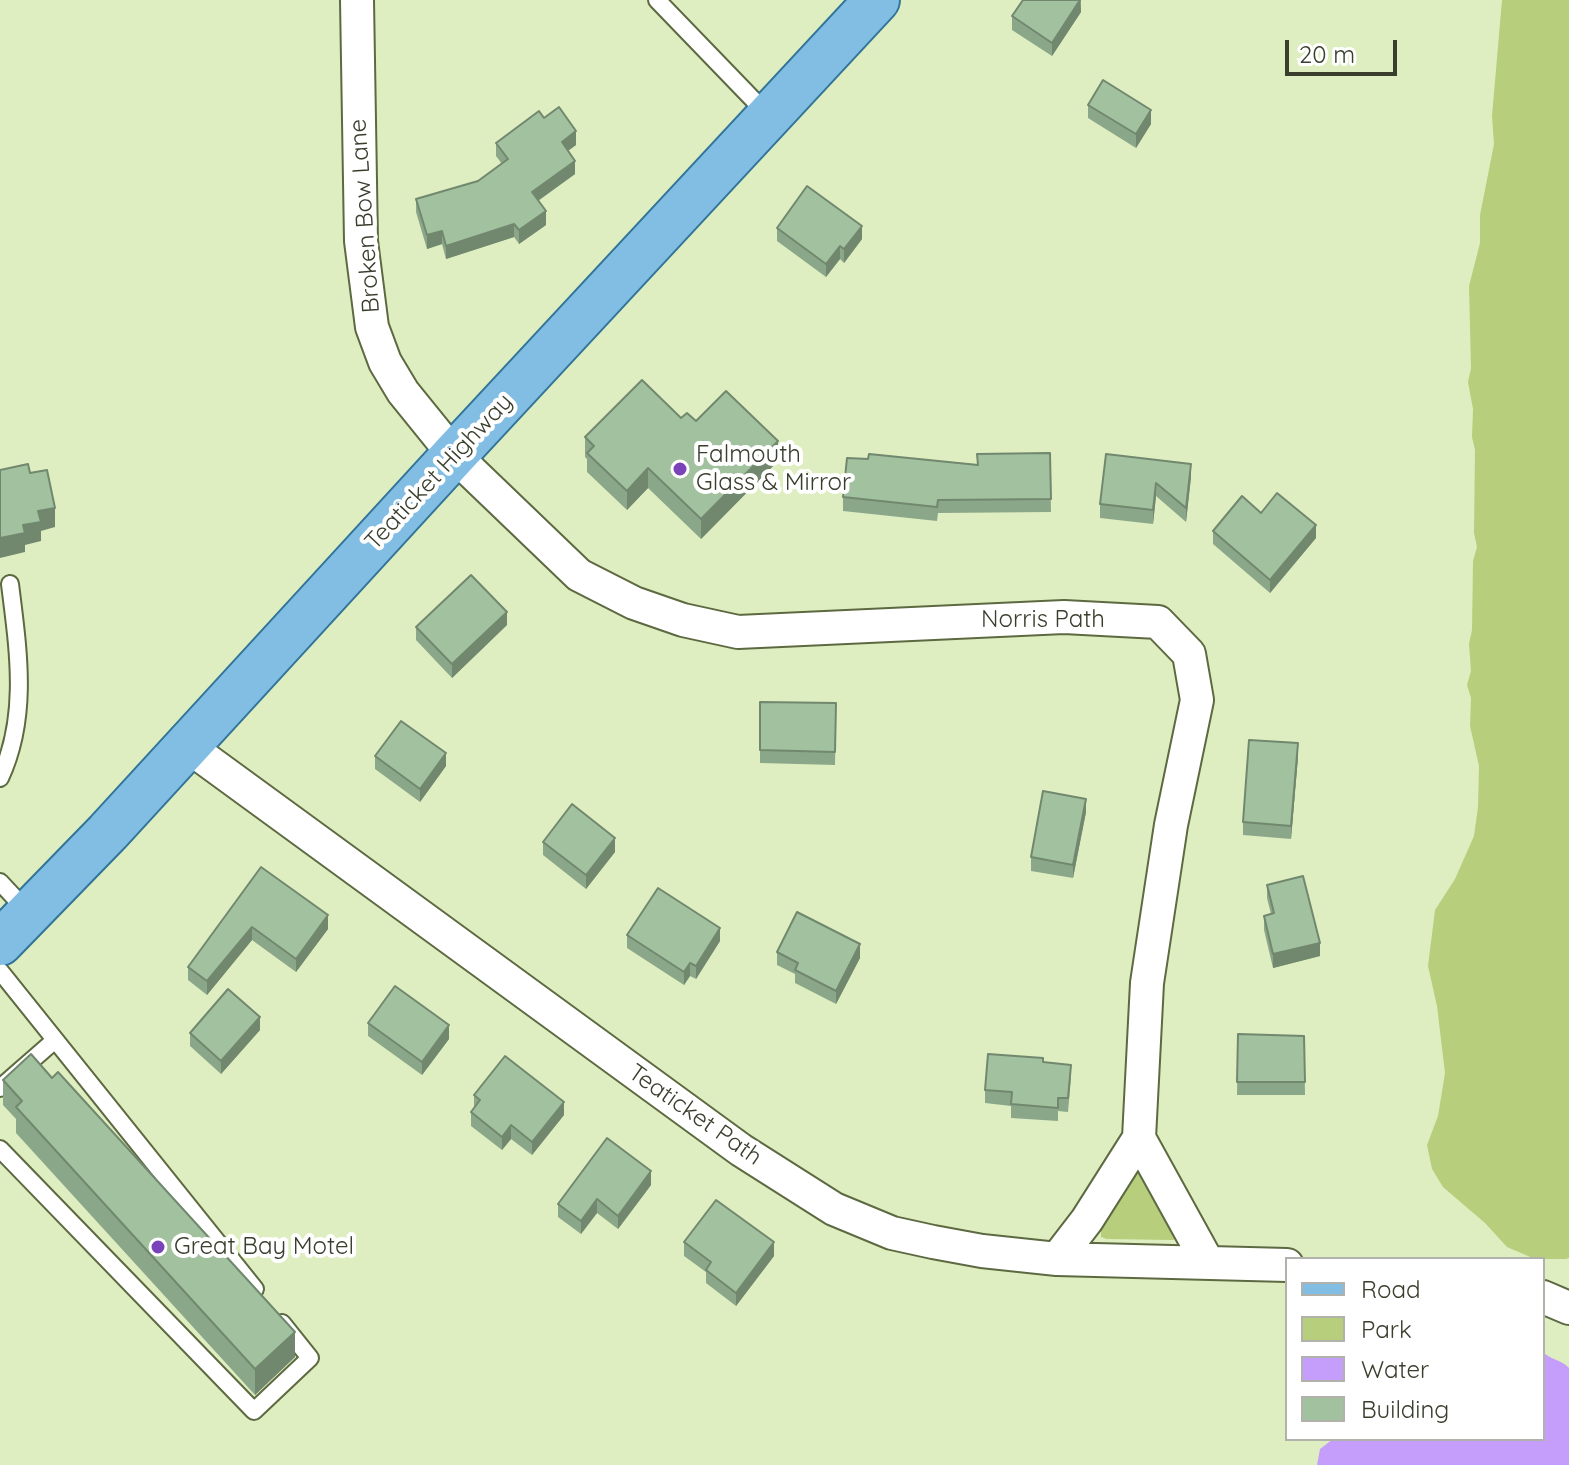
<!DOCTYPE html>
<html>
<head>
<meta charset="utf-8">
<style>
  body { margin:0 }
  #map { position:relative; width:1569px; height:1465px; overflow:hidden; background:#dfeec1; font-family:Quicksand,sans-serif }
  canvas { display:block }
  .legend { position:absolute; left:1285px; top:1257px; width:260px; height:184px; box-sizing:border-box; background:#fff; border:2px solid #b0b2ab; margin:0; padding:10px 14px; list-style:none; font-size:24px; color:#393e2d }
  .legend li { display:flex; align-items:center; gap:16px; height:40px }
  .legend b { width:40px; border:2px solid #b0b2ab }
  .scale { position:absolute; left:1285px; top:40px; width:112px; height:36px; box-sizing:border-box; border:4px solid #393e2d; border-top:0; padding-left:10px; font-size:24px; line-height:28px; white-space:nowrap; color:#393e2d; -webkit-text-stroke:6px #fff; paint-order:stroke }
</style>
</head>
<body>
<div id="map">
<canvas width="1569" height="1465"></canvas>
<ul class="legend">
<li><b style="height:10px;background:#82bee4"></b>Road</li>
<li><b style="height:22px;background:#b7ce7c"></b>Park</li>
<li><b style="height:22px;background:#c49efa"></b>Water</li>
<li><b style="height:22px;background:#a2c29f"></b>Building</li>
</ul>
<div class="scale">20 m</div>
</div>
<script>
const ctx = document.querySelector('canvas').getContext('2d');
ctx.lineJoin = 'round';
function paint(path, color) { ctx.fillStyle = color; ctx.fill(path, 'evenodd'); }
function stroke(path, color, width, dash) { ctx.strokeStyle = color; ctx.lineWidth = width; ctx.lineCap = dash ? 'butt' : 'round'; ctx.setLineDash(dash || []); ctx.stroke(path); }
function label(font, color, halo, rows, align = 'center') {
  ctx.font = font + ' Quicksand,sans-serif'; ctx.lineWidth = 8; ctx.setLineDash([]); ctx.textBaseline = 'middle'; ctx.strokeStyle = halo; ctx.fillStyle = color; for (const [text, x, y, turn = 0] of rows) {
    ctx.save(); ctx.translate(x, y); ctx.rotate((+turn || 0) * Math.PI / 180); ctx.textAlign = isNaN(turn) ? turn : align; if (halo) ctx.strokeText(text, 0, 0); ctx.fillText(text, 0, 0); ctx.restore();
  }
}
paint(new Path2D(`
  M1502,0H1569V1258L1566,1259H1535L1507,1247L1485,1223L1443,1187L1432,1169L1427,1145L1438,1116L1445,1073L1437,1006L1428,966L1435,910L1455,879L1474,836L1478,807L1479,766L1470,726L1471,698L1467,685L1471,671L1469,644L1472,630L1473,561L1477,547L1474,533L1475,450L1472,437L1473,409L1468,382L1471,368L1469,286L1480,243V215L1494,144L1492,116Z
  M1136,1163L1176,1238L1173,1240L1107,1239L1101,1237V1218Z`), '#b7ce7c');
paint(new Path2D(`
  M1543,1352C1551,1360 1562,1360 1569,1368V1465H1317L1320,1449L1333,1439H1543Z`), '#c49efa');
const service = new Path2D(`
  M657,0L769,116
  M0,778C29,716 18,649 10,584
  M0,882L27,911
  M0,971L255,1289
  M0,1088L55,1040
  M0,1149L254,1411L310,1358L282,1323`);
const minor = new Path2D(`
  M357,0L361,241L372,327L385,362L403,392L454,455L579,575L634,603L683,620L738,632L1064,617L1158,622L1189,654L1197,700L1171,825L1147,983L1139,1138L1087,1220L1057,1259
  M186,745L741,1150L834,1209L892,1233L933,1242L982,1251L1057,1259L1287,1265
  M1139,1138L1208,1263
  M1543,1297L1569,1308`);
const primary = new Path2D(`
  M0,943L108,832L454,455L877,0`);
stroke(service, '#5d6941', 20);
stroke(minor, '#5d6941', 36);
stroke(primary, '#327598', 48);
stroke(service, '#fff', 16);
stroke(minor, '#fff', 32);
stroke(primary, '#82bee4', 44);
paint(new Path2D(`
  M1081,0V12L1052,56L1012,30V16Z
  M1088,105L1151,124L1136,148L1088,118Z
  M544,118L576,145L568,151L575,174L538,201L546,225L519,244L514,237L446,259L442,244L427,249L416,212V199L478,181L502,164L496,156V143Z
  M777,228L862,239L844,263L840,259L826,277L777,241Z
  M681,418L696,421L778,461L701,539L648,488L627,510L587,472V459L585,457V437Z
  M1050,453L1051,512L938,513L937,521L843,511V497L868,459L978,465Z
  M1106,454L1191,477L1186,522L1156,496L1153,524L1100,518V504Z
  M1261,513L1316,538L1270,593L1213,544V531Z
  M507,625L452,678L416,640V627Z
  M760,702L836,703L835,765L760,763Z
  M375,756L446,766L420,802L375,769Z
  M1298,757L1291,839L1243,835V822Z
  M1086,812L1073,878L1031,871V857Z
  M543,842L615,852L586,889L543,855Z
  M261,867L328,929L296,972L252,940L207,995L188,980V967Z
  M1267,885L1320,956L1273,968L1264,930V916L1271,914L1267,898Z
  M627,935L720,941L696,979L690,976L684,985L627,948Z
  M777,952L860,958L836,1004L795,983V974L777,965Z
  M368,1023L449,1039L422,1075L368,1036Z
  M260,1030L221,1074L190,1046V1033Z
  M1238,1034L1304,1036L1305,1095H1237Z
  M1043,1062L1071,1078L1068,1112L1058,1111V1121L1011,1118V1106L985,1103V1090Z
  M3,1080L295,1357L255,1395L16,1133V1119L3,1105Z
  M474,1095L564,1115L532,1155L511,1139L502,1150L471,1126V1112L474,1108Z
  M651,1185L618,1229L597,1213L581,1234L558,1217V1204Z
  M684,1242L774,1256L736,1306L706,1283V1272L684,1256Z`), '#8ba789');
paint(new Path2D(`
  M1080,0L1081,12L1052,56V43Z
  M1151,110V124L1136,148V134Z
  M576,131V145L562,155V142Z
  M575,161V174L532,205V192Z
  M546,211V225L519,244V230Z
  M514,224V237L446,259V246Z
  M862,226V239L844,263V249Z
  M442,231V244L427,249V235Z
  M840,246V259L826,277V264Z
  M778,441V461L701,539V519Z
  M1191,464V477L1186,522V508Z
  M648,468V488L627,510V491Z
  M1156,483V496L1153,524V510Z
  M55,508V527L41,531V541L25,545V552L0,558V538L23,525L38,511Z
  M1316,525V538L1270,593V580Z
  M507,612V625L452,678V664Z
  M1298,743V757L1291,839V826Z
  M446,753V766L420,802V789Z
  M1086,799V812L1073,878V865Z
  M615,838V852L586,889V875Z
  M328,915V929L296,972V959Z
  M252,927V940L207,995V981Z
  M720,928V941L696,979V966Z
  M1320,943V956L1273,968V954Z
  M860,944V958L836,1004V991Z
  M690,963V976L684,985V972Z
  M260,1017V1030L221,1074V1061Z
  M449,1025V1039L422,1075V1062Z
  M564,1102V1115L532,1155V1142Z
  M511,1125V1139L502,1150V1137Z
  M651,1171V1185L618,1229V1216Z
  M597,1199V1213L581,1234V1221Z
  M774,1242V1256L736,1306V1293Z
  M295,1332V1357L255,1395V1369Z`), '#71886f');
const building = new Path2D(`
  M1023,0H1080L1052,43L1012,16Z
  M1103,80L1151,110L1136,134L1088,105Z
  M559,107L576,131L562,142L575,161L532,192L546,211L519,230L514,224L446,246L442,231L427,235L416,199L478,181L508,159L496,143L539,111L544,118Z
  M807,186L862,226L844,249L840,246L826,264L777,228Z
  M642,380L681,418L687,413L696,421L726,391L778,441L701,519L648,468L627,491L587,453L594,446L585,437Z
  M1050,453L1051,499L938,500L937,507L843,497L847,458L868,459L869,454L978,465L977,454Z
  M1106,454L1191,464L1186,508L1156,483L1153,510L1100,504Z
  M28,464L30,473L47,470L55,508L38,511L41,522L23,525L25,533L0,538V470Z
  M1277,493L1316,525L1270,580L1213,531L1242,496L1261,513Z
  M471,575L507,612L452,664L416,627Z
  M760,702L836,703L835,752L760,750Z
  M401,721L446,753L420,789L375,756Z
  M1249,740L1298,743L1291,826L1243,822Z
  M1043,791L1086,799L1073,865L1031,857Z
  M572,804L615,838L586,875L543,842Z
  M261,867L328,915L296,959L252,927L207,981L188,967Z
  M1303,876L1320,943L1273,954L1264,916L1274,913L1267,885Z
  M658,888L720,928L696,966L690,963L684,972L627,935Z
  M797,912L860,944L836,991L795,970L798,963L777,952Z
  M395,986L449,1025L422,1062L368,1023Z
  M228,989L260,1017L221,1061L190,1033Z
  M1238,1034L1304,1036L1305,1082H1237Z
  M31,1054L52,1078L58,1072L295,1332L255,1369L16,1107L22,1101L3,1080Z
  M988,1054L1043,1058V1062L1071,1065L1068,1098H1058V1108L1011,1104L1012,1092L985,1090Z
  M505,1056L564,1102L532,1142L511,1125L502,1137L471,1112L480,1100L474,1095Z
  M607,1138L651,1171L618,1216L597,1199L581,1221L558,1204Z
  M716,1200L774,1242L736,1293L706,1270L711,1262L684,1242Z`);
paint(building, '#a2c29f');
stroke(building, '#71886f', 2);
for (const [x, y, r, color] of [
  [680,469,8,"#7b43b9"],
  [158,1247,8,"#7b43b9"]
]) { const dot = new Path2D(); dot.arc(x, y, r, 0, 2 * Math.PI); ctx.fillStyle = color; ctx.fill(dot); stroke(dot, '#fff', 3); }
label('24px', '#393e2d', '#fff', [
  ["Broken Bow Lane",365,216,-94],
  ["Teaticket Highway",439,472,-47],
  ["Norris Path",1043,620],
  ["Teaticket Path",695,1115,35]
]);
label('24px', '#393e2d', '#fff', [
  ["Falmouth",696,455],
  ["Glass & Mirror",696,483],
  ["Great Bay Motel",174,1247]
], 'left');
</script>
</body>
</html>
